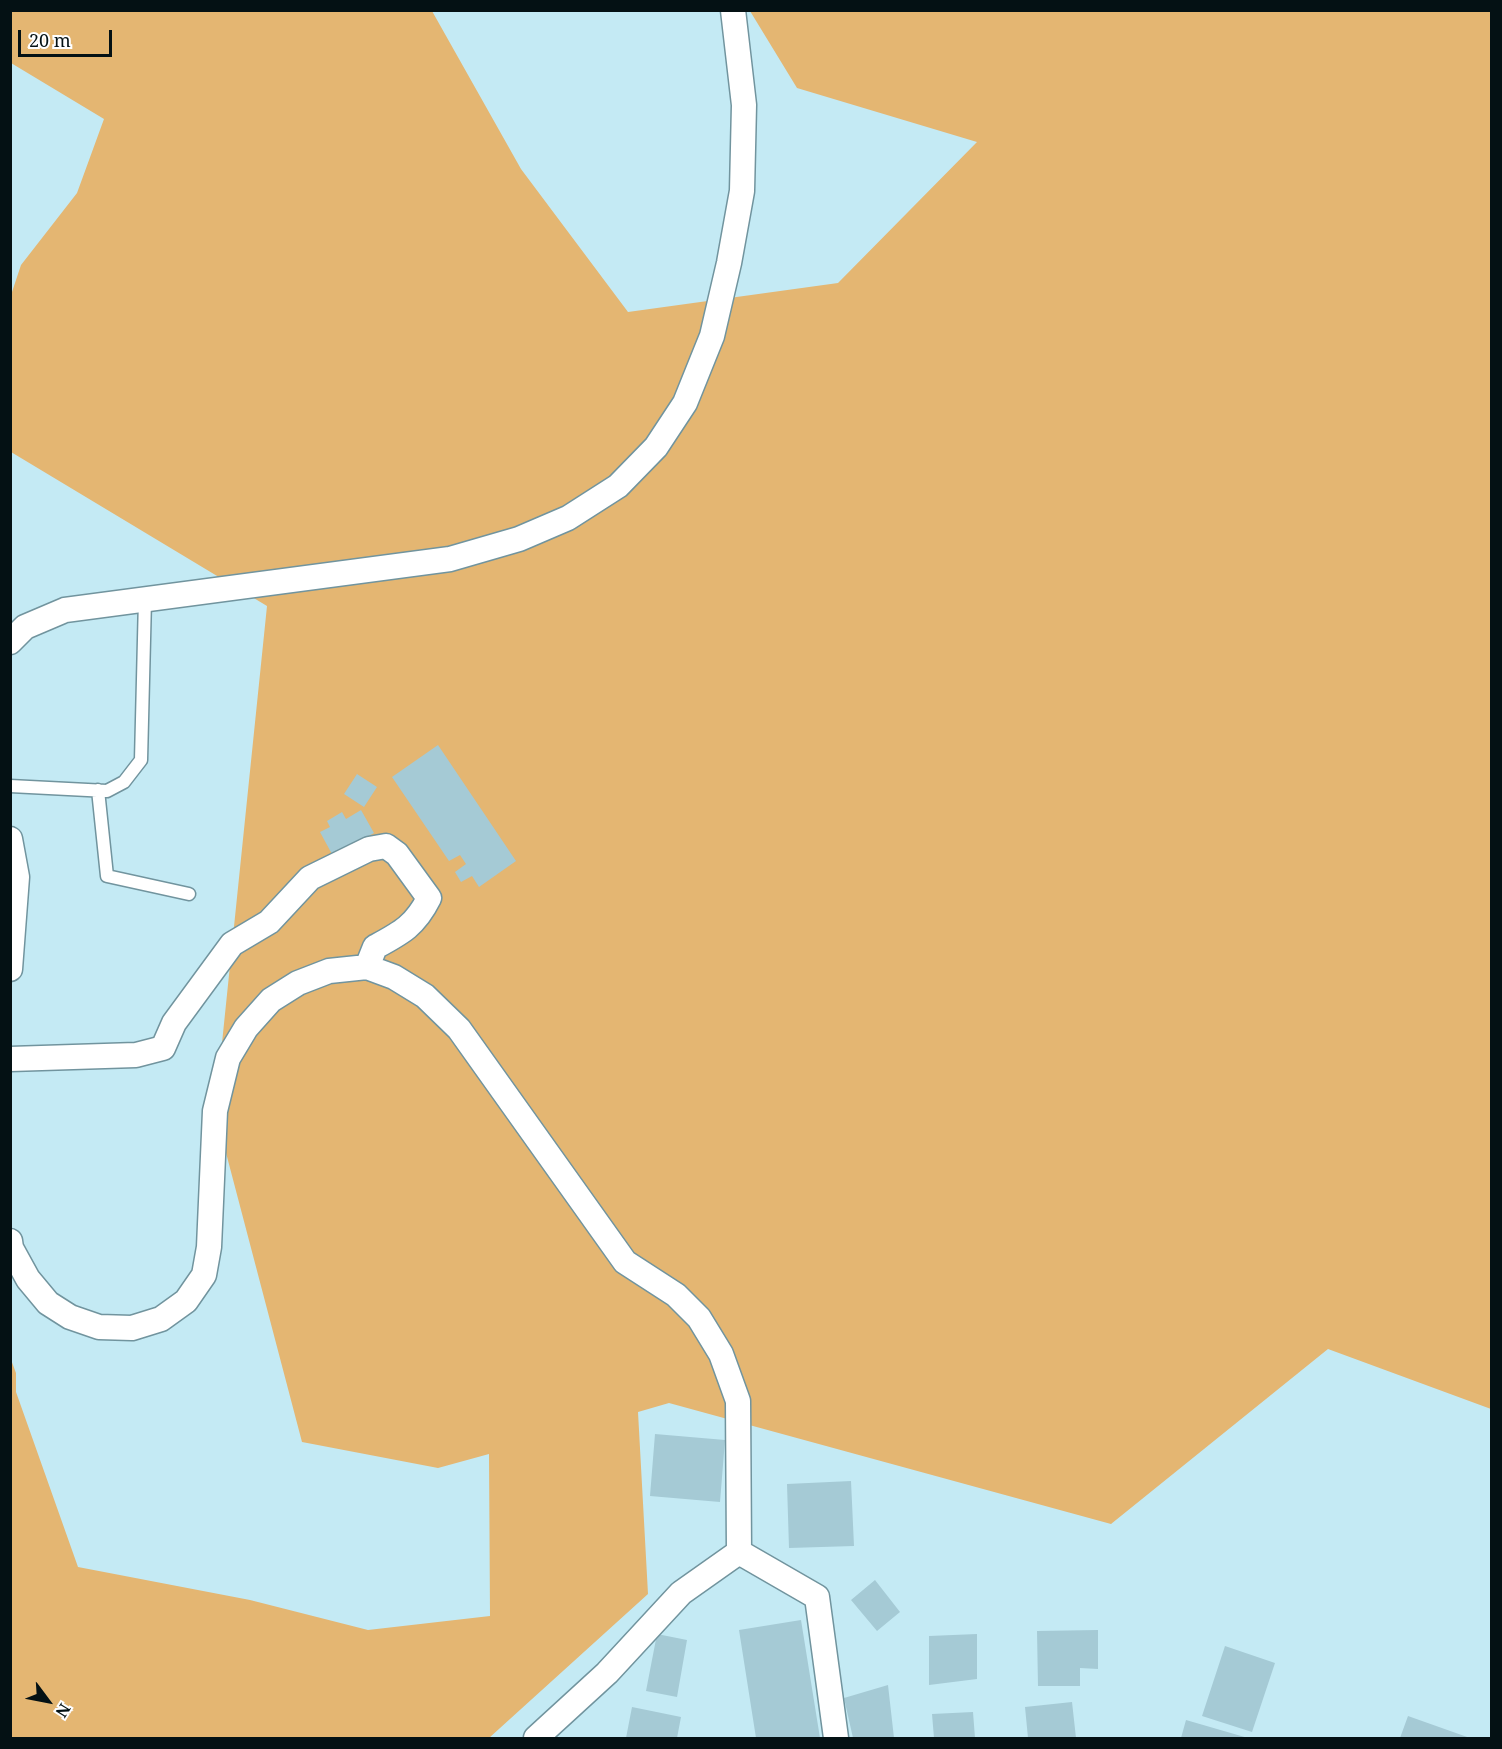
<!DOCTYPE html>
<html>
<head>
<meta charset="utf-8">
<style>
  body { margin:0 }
  #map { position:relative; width:1502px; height:1749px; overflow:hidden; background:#c4eaf4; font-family:"Noto Serif",serif }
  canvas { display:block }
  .frame { position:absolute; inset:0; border:12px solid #041114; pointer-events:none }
  .north { position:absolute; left:18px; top:1671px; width:60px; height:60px; -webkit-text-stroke:4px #fff; paint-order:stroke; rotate:122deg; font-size:16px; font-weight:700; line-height:24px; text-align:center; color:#041114 }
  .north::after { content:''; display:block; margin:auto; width:21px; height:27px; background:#041114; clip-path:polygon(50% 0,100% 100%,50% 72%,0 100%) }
  .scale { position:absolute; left:18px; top:30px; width:94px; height:27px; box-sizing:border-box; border:3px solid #041114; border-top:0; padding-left:8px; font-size:18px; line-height:21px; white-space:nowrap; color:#041114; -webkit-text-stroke:4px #fff; paint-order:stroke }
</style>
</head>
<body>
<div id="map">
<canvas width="1502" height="1749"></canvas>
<div class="frame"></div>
<div class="north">N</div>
<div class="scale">20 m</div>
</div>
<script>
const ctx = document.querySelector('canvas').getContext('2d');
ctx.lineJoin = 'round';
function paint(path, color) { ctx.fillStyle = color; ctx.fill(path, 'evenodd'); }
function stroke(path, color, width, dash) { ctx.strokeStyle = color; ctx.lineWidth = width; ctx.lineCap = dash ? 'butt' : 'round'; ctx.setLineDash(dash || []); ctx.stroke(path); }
paint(new Path2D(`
  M11,11H432L521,169L628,312L838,283L977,142L797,88L750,11H1491V1409L1328,1349L1111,1524L669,1403L638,1412L648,1594L489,1738H11L10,1357L16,1373V1392L78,1567L250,1600L368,1630L490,1616L489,1454L438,1468L302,1442L215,1111L267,606L11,452V295L21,265L77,193L104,119L11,63Z`), '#e4b672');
paint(new Path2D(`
  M438,745L516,861L479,887L472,876L461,882L455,872L466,864L460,855L449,861L392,777Z
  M357,774L377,787L364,807L344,794Z
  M361,810L374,833L333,856L320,832L330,827L327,821L342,812L346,819Z
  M655,1434L725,1440L720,1502L650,1496Z
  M851,1481L854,1546L789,1548L787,1484Z
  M875,1580L900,1612L877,1631L851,1600Z
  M801,1620L820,1738H756L739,1630Z
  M1098,1630V1669L1080,1668V1686H1038L1037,1631Z
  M657,1634L687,1640L677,1697L646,1691Z
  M977,1634V1679L929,1685V1636Z
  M1225,1646L1275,1663L1252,1732L1202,1716Z
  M888,1685L894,1738H853L844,1698Z
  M1072,1702L1076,1738H1028L1025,1707Z
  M632,1707L681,1717L677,1738H626Z
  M973,1712L975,1738H934L932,1714Z
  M1408,1716L1470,1738H1400Z
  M1186,1720L1248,1738H1181Z`), '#a5cad5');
const service = new Path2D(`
  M10,786L107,791L124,782L141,760L145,599
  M98,790L107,876L189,894`);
const minor = new Path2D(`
  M10,642L25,627L65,610L450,559L519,539L568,518L618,486L656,447L685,403L712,336L729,263L742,191L744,105L733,10
  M10,839L17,877L10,969
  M10,1059L136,1055L163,1048L174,1023L232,944L269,922L310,878L369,849L386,846L397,854L429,898C415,926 401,933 375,947L367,967
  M10,1241L11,1248L28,1279L48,1303L70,1317L99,1327L132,1328L161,1319L186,1301L204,1275L209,1247L215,1111L228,1058L246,1028L271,1000L298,983L329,971L367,967L394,977L425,996L459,1029L625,1262L676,1295L699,1318L721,1354L738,1401L739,1552L681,1593L607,1673L536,1738
  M739,1552L817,1597L836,1738`);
stroke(service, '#71949e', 15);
stroke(minor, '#71949e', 27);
stroke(service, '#fff', 12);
stroke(minor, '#fff', 24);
</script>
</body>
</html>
